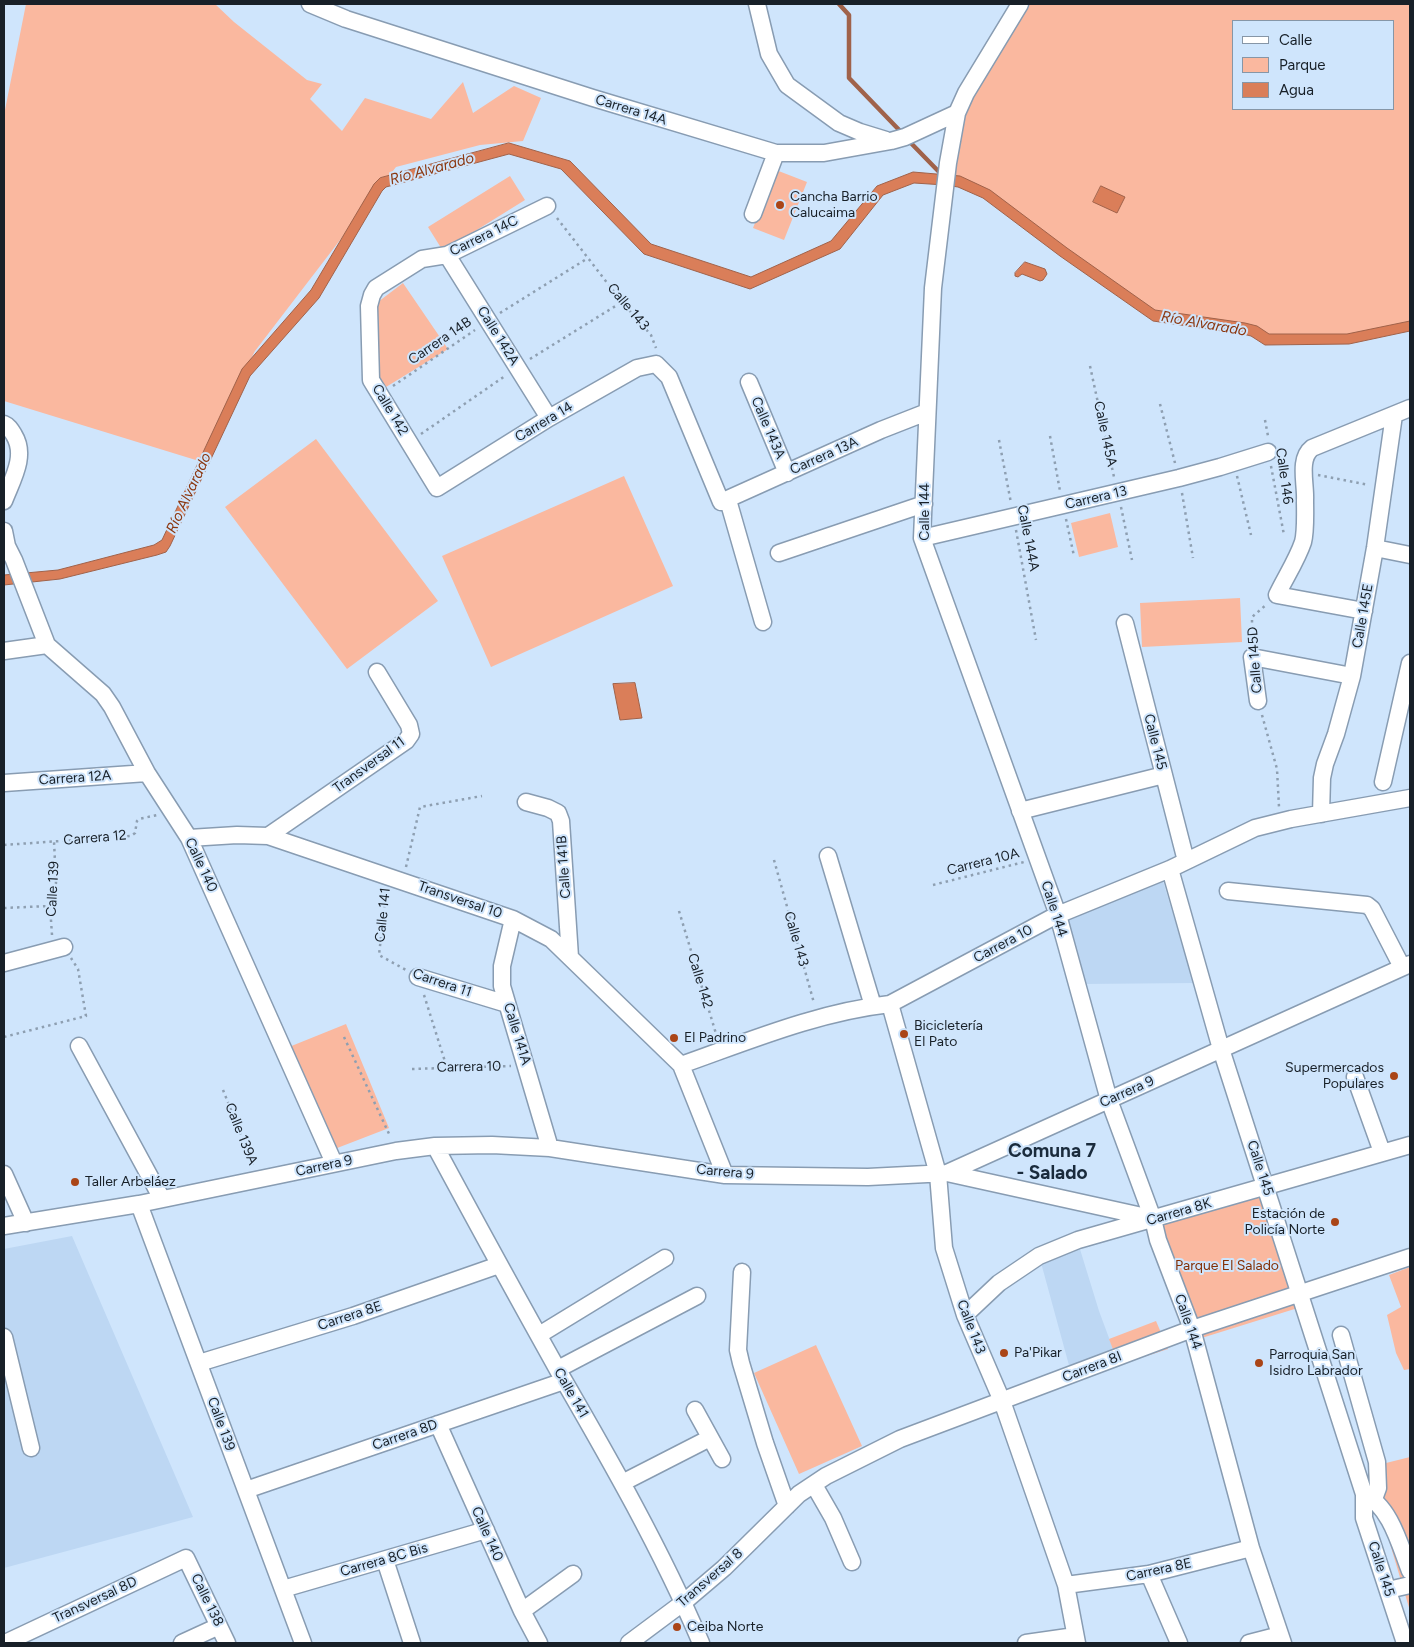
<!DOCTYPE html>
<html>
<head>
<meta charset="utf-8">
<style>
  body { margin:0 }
  #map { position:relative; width:1414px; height:1647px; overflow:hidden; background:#cfe5fc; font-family:Figtree,sans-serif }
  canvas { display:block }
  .frame { position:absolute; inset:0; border:5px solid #182028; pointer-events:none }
  .legend { position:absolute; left:1232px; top:20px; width:162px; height:90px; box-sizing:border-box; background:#cfe5fc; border:1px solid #8696a7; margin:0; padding:6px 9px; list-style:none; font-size:15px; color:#182028 }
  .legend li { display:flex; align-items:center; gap:10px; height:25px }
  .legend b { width:25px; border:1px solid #8696a7 }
</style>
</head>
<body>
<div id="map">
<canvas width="1414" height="1647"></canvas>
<div class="frame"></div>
<ul class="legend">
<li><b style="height:6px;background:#fff"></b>Calle</li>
<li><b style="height:14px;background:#fab89f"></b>Parque</li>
<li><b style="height:14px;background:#da7e59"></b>Agua</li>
</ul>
</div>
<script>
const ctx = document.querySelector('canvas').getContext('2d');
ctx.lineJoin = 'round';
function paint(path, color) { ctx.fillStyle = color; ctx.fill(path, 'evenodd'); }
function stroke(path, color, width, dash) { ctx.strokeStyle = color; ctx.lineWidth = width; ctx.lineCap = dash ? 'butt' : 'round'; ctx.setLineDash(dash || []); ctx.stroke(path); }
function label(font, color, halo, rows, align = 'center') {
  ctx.font = font + ' Figtree,sans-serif'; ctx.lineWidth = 4; ctx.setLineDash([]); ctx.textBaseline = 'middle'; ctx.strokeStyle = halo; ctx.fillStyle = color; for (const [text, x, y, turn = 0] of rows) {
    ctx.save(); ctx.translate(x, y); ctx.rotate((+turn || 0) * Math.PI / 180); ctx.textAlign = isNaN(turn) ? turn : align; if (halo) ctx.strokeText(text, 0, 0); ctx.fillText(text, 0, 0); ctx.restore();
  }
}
paint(new Path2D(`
  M1162,878L1194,983L1083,984L1067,920Z
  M72,1236L193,1517L4,1568V1249Z
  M1079,1246L1099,1311L1119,1365L1073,1380L1040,1259Z`), '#bdd7f3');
paint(new Path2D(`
  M26,4H215L234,22L307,80L322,84L310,99L342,131L365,98L431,119L463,82L473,113L514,86L541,98L523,141L480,145L396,167L255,351L199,461L4,401V115Z
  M1025,4H1410V326L1348,339H1268L1254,331L1154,315L986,194L946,179L957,115ZM1233,21H1393V109H1233Z
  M776,170L807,182L784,240L753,228Z
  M510,176L525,200L443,251L428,227Z
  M403,283L448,349L386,387L373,366L374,305Z
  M316,439L438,601L347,669L225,507Z
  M624,476L673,586L491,667L442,556Z
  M1110,513L1118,547L1079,557L1071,523Z
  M1240,598L1242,642L1142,647L1140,603Z
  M346,1024L389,1128L332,1150L289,1047Z
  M1264,1193L1301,1307L1192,1341L1150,1224Z
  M1410,1267V1369L1404,1370L1396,1353L1387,1315L1401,1307L1389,1275Z
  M1156,1321L1168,1349L1119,1365L1109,1339Z
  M816,1345L862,1446L799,1474L754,1373Z
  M1410,1457V1611L1377,1500L1374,1466Z`), '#fab89f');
const water = new Path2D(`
  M509,143L570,161L651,244L751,277L831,241L877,186L913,172L960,176L990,190L1067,248L1155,310L1245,323L1257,326L1269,334H1347L1410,321V331L1349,344L1265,345L1251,336L1243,334L1153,321L1060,256L983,198L958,187L945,185L914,183L883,195L840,249L750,289L644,254L561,169L509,154L386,187L382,191L319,298L250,376L170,546L166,552L157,555L60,579L4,585V575L58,570L154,545L162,540L242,369L311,290L374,184L380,178Z
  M1101,186L1125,197L1117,213L1093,202Z
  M1025,262L1045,269L1047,274L1043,280L1040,281L1022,274L1018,277L1015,276V273Z
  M635,683L642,718L620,720L613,684Z`);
paint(water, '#da7e59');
stroke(water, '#a0624a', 1);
stroke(new Path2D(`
  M839,4L849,15V78L903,134
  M908,140L943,176`), '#a0624a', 4.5);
const minor = new Path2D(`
  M310,4L346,19L593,98L776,153H824L891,141L905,137L957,113
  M757,4L769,54L787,85L839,123L860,132L886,140
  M1020,4L966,93L957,113L948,163L933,288L922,538L1058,915L1109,1100L1153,1219L1158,1240L1192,1329L1251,1548L1283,1643
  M547,206L447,255L422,259L376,288L372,295L369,306L371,380L437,488L549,418L637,368L656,364L669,377L721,502L881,430L927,412
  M753,214L776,153
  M447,255L549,418
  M749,382L787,473
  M4,424C9,426 11,430 14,435C27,456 12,480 4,501
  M728,500L763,622
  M4,531L7,546L14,560L47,645L103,694L112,707L147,773L189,838L334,1163
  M922,538L1179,478L1220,467L1268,452
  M1375,548L1410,555
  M779,553L924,504
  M1364,611L1277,595C1285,578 1297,560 1303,542C1306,531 1305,511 1305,500C1306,484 1298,459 1312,448L1410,408
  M1125,623L1186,861
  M4,651L47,645
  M1258,701L1252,657L1352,676
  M1383,782L1410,663
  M4,783L147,773
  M526,802L548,808L558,813L561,821L570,957
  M1020,811L1164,775
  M1321,814L1322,778L1325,764L1336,734L1352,676L1375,548L1394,415
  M268,836L406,741L411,734L409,725L377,672
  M189,838L237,835L268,836L513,919L551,939L681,1065L725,1175
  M828,856L873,1006
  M1170,869L1221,1049L1364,1494V1518L1405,1643
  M1228,891L1367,905L1372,909L1402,967
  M513,919L502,966V986L550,1148
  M4,963L64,947
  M418,977L507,1004
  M890,1004L938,1174L944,1248L965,1315L1002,1401L1066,1585L1077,1643
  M79,1046L162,1199
  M681,1065C749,1041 818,1012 890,1004L1055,916L1170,869L1255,828L1291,819L1410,798
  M1355,1077L1382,1152
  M435,1146C476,1222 517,1297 559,1372C610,1460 661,1549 701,1643
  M947,1173L1151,1218
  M4,1174L26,1223
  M139,1204L303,1643
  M4,1226L139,1204L396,1151L435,1146L492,1145L550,1148L725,1175L868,1177L947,1173L1410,964
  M742,1272L738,1350L741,1363L765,1443L787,1506
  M965,1315L999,1283L1039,1256L1078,1240L1410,1145
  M539,1335L665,1258
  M1341,1335L1377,1462L1378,1488L1374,1499L1364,1504
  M4,1337L31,1448
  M199,1363L353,1316L499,1265
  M558,1369L697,1296
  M695,1410L722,1459
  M438,1424L522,1611L539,1643
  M622,1483L710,1438
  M814,1485L833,1518L852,1562
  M246,1490L564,1381
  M1364,1494C1391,1507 1400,1546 1410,1571
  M385,1560L412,1643
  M1149,1574L1179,1643
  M1066,1585L1149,1574L1251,1548
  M283,1589L486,1530
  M1388,1590L1410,1585
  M522,1611L573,1574
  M5,1643L186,1558L227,1643
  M182,1643L219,1626
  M629,1643L684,1602L724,1568L799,1494L826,1476L900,1439L1192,1329L1410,1257
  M1026,1643L1075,1636
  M1249,1643L1280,1635`);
stroke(minor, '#889cb2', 19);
stroke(new Path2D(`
  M557,218L622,302L651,335L656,348
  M500,313L588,258
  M530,359L622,302
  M1090,366L1114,477
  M393,386L475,330
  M1160,404L1175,463
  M1265,420L1268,436
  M421,434L505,376
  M1050,436L1060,491
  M999,440L1011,503
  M1271,466L1284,535
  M1318,475L1369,485
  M1237,476L1251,535
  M1182,493L1193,558
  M1121,507L1132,560
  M1066,519L1074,556
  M1016,530L1036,640
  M1252,642V617L1267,604
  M1262,715L1277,769L1279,807
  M4,845L131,836L135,833L137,821L139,819L157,815
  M774,860L814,1003
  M406,867L420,807L482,796
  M933,885L1024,862
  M386,892L379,955L406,970
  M4,908L50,906
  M679,911L717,1037
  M52,935L50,906L56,883L54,841
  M424,995L447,1068
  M4,1037L86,1016L78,969L71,958
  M344,1037L390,1136
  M412,1069L511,1066
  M223,1090L253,1165`), '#8e9fb1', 2.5, [2.5, 4]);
stroke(minor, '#fff', 16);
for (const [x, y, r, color] of [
  [780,205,5,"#aa4517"],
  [904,1034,5,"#aa4517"],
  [674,1038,5,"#aa4517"],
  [1394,1076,5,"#aa4517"],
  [75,1182,5,"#aa4517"],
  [1335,1222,5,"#aa4517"],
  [1004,1353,5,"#aa4517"],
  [1259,1363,5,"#aa4517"],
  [677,1627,5,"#aa4517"]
]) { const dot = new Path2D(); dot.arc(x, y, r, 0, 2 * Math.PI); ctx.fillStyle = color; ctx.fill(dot); stroke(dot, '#cfe5fc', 2); }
label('14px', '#182028', '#cfe5fc', [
  ["Carrera 14A",631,110,17],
  ["Carrera 14C",484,236,-26],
  ["Calle 143",628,307,50],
  ["Calle 142A",498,336,58],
  ["Carrera 14B",440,341,-34],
  ["Calle 142",390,410,59],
  ["Carrera 14",544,422,-31],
  ["Calle 143A",768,428,67],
  ["Calle 145A",1105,434,78],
  ["Carrera 13A",824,456,-24],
  ["Calle 146",1284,476,82],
  ["Carrera 13",1096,498,-13],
  ["Calle 144",925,512,-90],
  ["Calle 144A",1028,538,79],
  ["Calle 145E",1363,616,-80],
  ["Calle 145D",1255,660,-94],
  ["Calle 145",1155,742,76],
  ["Transversal 11",369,765,-36],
  ["Carrera 12A",75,778,-4],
  ["Carrera 12",95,838,-5],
  ["Carrera 10A",983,862,-14],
  ["Calle 140",201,865,65],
  ["Calle 141B",564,867,-94],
  ["Calle 139",53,889,-87],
  ["Transversal 10",460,900,19],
  ["Calle 144",1054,909,72],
  ["Calle 141",383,915,-84],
  ["Calle 143",796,939,74],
  ["Carrera 10",1003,944,-28],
  ["Calle 142",700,981,73],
  ["Carrera 11",442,983,19],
  ["Calle 141A",517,1034,73],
  ["Carrera 10",469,1067,-1],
  ["Carrera 9",1127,1092,-24],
  ["Calle 139A",241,1134,68],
  ["Carrera 9",324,1166,-12],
  ["Calle 145",1260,1168,72],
  ["Carrera 9",725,1172,5],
  ["Carrera 8K",1179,1212,-16],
  ["Carrera 8E",350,1316,-18],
  ["Calle 144",1188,1322,71],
  ["Calle 143",971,1327,69],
  ["Carrera 8I",1092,1367,-21],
  ["Calle 141",571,1393,60],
  ["Calle 139",221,1424,70],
  ["Carrera 8D",405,1435,-19],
  ["Calle 140",487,1534,66],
  ["Carrera 8C Bis",384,1560,-16],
  ["Calle 145",1381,1569,72],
  ["Carrera 8E",1159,1570,-12],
  ["Transversal 8",710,1578,-41],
  ["Transversal 8D",95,1600,-25],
  ["Calle 138",207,1600,64]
]);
label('14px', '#182028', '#cfe5fc', [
  ["Cancha Barrio",790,197],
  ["Calucaima",790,213],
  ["Bicicletería",914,1026],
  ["El Pato",914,1042],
  ["El Padrino",684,1038],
  ["Supermercados",1384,1068,"right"],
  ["Populares",1384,1084,"right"],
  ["Taller Arbeláez",85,1182],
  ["Estación de",1325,1214,"right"],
  ["Policía Norte",1325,1230,"right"],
  ["Pa'Pikar",1014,1353],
  ["Parroquia San",1269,1355],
  ["Isidro Labrador",1269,1371],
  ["Ceiba Norte",687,1627]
], 'left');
label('14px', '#832f05', '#cfe5fc', [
  ["Parque El Salado",1227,1266]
]);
label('italic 15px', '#8b3710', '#cfe5fc', [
  ["Río Alvarado",432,169,-15],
  ["Río Alvarado",1204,324,10],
  ["Río Alvarado",189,493,-65]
]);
label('bold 19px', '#1a2b3c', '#cfe5fc', [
  ["Comuna 7",1052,1151],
  ["- Salado",1052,1173]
]);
</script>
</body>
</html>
